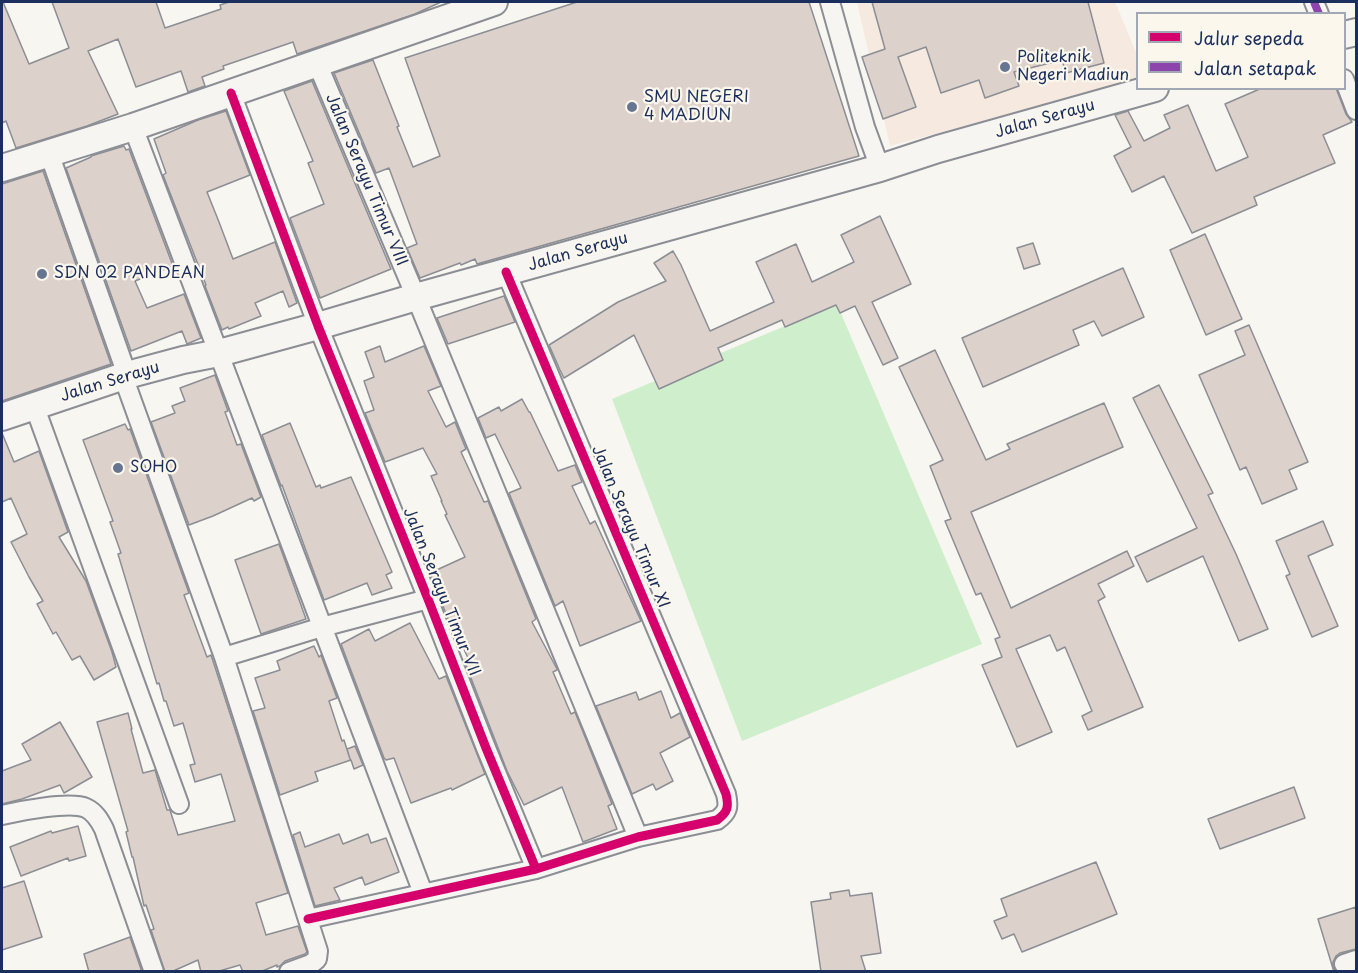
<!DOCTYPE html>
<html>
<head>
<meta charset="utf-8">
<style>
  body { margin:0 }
  #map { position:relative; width:1358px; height:973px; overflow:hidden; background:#f8f6f0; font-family:"Playpen Sans",sans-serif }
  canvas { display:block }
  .frame { position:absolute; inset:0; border:3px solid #1b2f5e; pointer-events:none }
  .legend { position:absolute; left:1136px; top:12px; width:210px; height:78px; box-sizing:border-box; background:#fbf7ec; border:2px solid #a1a7b3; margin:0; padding:8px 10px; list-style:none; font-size:18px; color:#1b2f5e }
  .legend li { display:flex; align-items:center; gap:12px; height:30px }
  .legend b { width:30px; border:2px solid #a1a7b3 }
</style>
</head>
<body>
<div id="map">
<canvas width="1358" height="973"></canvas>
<div class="frame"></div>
<ul class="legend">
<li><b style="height:8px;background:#d6006c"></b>Jalur sepeda</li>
<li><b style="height:8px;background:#8e44ad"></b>Jalan setapak</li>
</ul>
</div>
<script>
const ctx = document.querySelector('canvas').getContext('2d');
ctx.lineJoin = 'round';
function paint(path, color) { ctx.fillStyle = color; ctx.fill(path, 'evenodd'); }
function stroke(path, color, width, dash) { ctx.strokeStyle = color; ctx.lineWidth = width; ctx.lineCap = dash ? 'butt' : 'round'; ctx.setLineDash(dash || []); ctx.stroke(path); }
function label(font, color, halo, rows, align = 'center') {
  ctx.font = font + ' "Playpen Sans",sans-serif'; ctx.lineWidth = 4.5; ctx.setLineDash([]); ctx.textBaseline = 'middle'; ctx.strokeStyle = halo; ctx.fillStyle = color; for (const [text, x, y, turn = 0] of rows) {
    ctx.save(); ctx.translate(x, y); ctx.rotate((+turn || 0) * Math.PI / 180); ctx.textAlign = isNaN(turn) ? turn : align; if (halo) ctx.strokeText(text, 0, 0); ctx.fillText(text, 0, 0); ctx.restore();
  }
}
paint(new Path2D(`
  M857,2H1115L1137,55V79L890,146Z`), '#f5e9e0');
paint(new Path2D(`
  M837,304L982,644L742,741L612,399Z`), '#cfefcc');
const building = new Path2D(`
  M2,2H3L29,64L69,48L52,2H156L165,28L221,9L220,5L229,2H441L415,14L297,54L293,42L223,66L224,69L202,77L205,86L188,92L181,71L136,87L118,39L88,51L118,114L87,126L16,148L6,121L2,123Z
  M577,2H809L859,156L477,264L475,259L461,265L460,263L420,278L407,248L417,244L389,168L376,173L334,73L373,60L399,126L397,127L413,167L440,156L405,58Z
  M872,2H1088L1104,63L1066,73L1062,60L1014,72L1019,86L985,98L979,80L941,93L926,47L898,57L916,107L883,119L862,57L885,49Z
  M312,81L391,269L320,298L290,218L324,204L308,163L313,161L284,91Z
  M1262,88H1336L1346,114L1352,122L1323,135L1335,163L1254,197L1257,205L1192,233L1164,176L1132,192L1114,156L1131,147L1115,115L1128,111L1144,141L1170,128L1164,115L1188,105L1216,171L1248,157L1225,104Z
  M226,111L250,175L207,192L219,222L233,259L275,242L297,303L289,307L283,291L255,303L261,316L229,329L228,327L222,330L205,286L206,285L163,175L166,173L154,139L198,120Z
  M124,146L126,150L129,149L173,266L135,281L147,308L184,294L201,338L187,344L182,331L131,351L66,168L91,157V156Z
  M43,171L111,364L2,401V184Z
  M880,216L911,284L872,302L898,358L883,365L855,306L840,313L836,305L785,327L782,320L718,348L723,360L659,389L634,335L564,378L560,370L549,345L618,302L666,281L654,263L673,251L681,265L710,331L774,302L756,262L796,244L812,282L854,262L841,235Z
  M1205,234L1242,319L1206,335L1170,250Z
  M1033,243L1040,264L1024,269L1017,248Z
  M1123,268L1144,317L1102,336L1094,321L1073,330L1079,345L983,387L962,338Z
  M504,296L515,322L448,344L437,318Z
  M1249,325L1308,462L1289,470L1297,489L1262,504L1246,467L1240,470L1199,375L1245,355L1235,331Z
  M380,346L385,362L424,346L441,386L428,391L446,427L455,422L466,449L461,452L484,502L488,501L536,619L532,622L557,669V670L553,672L571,714L575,712L612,804L608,806L617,829L583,842L562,787L524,805L507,771L464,660L468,658L452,624H450L430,573L465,557L445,515L447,514L441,501H442L431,476L437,474L423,448L385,462L365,413L374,410L364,381L374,377L365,352Z
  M935,350L986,460L1010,449L1007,444L1104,403L1123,447L971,512L1011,608L1127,551L1134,566L1098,584L1105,597L1098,601L1143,707L1088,730L1082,716L1092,711L1065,647L1057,651L1050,635L1016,649L1052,732L1017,747L982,665L1002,657L995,639L1000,637L981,593L976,595L945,521L951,519L930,466L943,460L899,367Z
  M215,375L228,411L225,412L237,445L241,444L261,497L254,501L252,498L213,516L189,525L151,422L175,413L172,406L185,401L180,388Z
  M1159,385L1213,493L1208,495L1236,554L1268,629L1239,641L1203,556L1147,582L1135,557L1197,528L1133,398Z
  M522,399L529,412H530L558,471L575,465L582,482L572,486L590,524L595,521L641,621L580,646L563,601L555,606L509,493L521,488L495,434L486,438L478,418L499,407L501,411Z
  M290,423L316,487L320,485L321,488L351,477L392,572L386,575L392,588L372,595L367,583L324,600L282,485L281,486L262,435Z
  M125,424L128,430L130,429L189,593L184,595L207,657L211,655L213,661L288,893L256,903L266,935L298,926L307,952L305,954L285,961L280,966L277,967V965L260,972H243L240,965L216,972H201L198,960L171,972H165L151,930L154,929L146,905L144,906L133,857H132L126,832L128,831L97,722L128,713L132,729H131L143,773L155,770L167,810H170L178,835L235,821L221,774L195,782L190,765L195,764L183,723L174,726L166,701H164L159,683L157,684L118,554L121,553L110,522L113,521L83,440Z
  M2,433L14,462L39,451L68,532L59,537L86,581L112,652L116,667L94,680L80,656L72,660L56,632L53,634L37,604L43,601L29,577L11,542L27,534L11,498L2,502Z
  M1323,521L1333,545L1308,556L1338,626L1312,637L1286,576L1290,574L1276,541Z
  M279,544L306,619L261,634L235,560Z
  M410,623L439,679L446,676L485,774L452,790L451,788L411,803L394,758L386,760L384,758L341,644L369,629L375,641Z
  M314,646L319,657L321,655L337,698L329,701L342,741L344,740L350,759L347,749L355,746L363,765L354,769L351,760L315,772L318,781L280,795L253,711L265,708L255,678L280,670L277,661Z
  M661,691L671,718L680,713L690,737L660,753L673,781L656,790L653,784L632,794L596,706L636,692L639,700Z
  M60,722L92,777L64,793L60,785L22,799L2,804V771L31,760L22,744Z
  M1294,787L1305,818L1220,849L1208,819Z
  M78,826L86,856L69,861L68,858L21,876L10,847L51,831L52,833Z
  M300,832L305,847L339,834L343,844L368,834L371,843L386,838L399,872L365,885L362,877L334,888L340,900L315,906L293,835Z
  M1096,862L1117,914L1022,952L1014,934L1002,939L994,921L1007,916L1001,899Z
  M24,881L42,937L2,950V888Z
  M849,890L850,896L872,893L881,953L861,956L866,972H821L811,902L831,899L830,893Z
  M1356,907V949L1340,953L1336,956L1333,962V967L1336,972H1334L1318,919Z
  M130,937L142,972H89L84,954Z`);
paint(building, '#ddd1cc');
stroke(building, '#8b8e94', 1.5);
const street = new Path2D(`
  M830,2L865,127L880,168
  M1314,2L1319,14
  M317,63L416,297L638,837
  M1344,79L1356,110
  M231,93L318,326L428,599L486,748L536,869
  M133,127L423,893
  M49,153L127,375
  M123,376L224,657L318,951L317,959L311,964L289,972
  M34,405L179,804
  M224,657L322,627L428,599
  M2,815C19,811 70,801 86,808C95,812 100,821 104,829L154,972
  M308,919L536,869L638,837L717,820C728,812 729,807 726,794L506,272
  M1344,964L1356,960`);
const secondary = new Path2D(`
  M1344,35L1356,32
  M2,168L133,127L494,2
  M2,417L127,375L183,360L219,353L318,326L416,297L880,168L938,149L1155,88`);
stroke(street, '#8b8e94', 22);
stroke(secondary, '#8b8e94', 30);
stroke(street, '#f6f5f1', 18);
stroke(secondary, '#f6f5f1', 26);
stroke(new Path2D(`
  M1314,2L1319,14`), '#8e44ad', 8, [15, 8]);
stroke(new Path2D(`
  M231,93L318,326L428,599L486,748L536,869
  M308,919L536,869L638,837L717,820C728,812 729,807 726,794L506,272`), '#d6006c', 9);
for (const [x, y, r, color] of [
  [1005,67,6,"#687591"],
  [632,107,6,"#687591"],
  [42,274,6,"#687591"],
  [118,468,6,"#687591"]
]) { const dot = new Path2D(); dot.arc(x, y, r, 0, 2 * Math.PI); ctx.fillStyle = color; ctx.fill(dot); stroke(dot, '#fbf7ec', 2); }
label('16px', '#1b2f5e', '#fbf7ec', [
  ["Politeknik",1017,58],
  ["Negeri Madiun",1017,76],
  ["SMU NEGERI",644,98],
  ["4 MADIUN",644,116],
  ["SDN 02 PANDEAN",54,274],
  ["SOHO",130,468]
], 'left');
label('16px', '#1b2f5e', '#fbf7ec', [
  ["Jalan Serayu",1045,119,-16],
  ["Jalan Serayu Timur VIII",366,180,67],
  ["Jalan Serayu",578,252,-16],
  ["Jalan Serayu",110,382,-17],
  ["Jalan Serayu Timur XI",630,527,67],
  ["Jalan Serayu Timur VII",441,592,68]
]);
</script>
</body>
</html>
